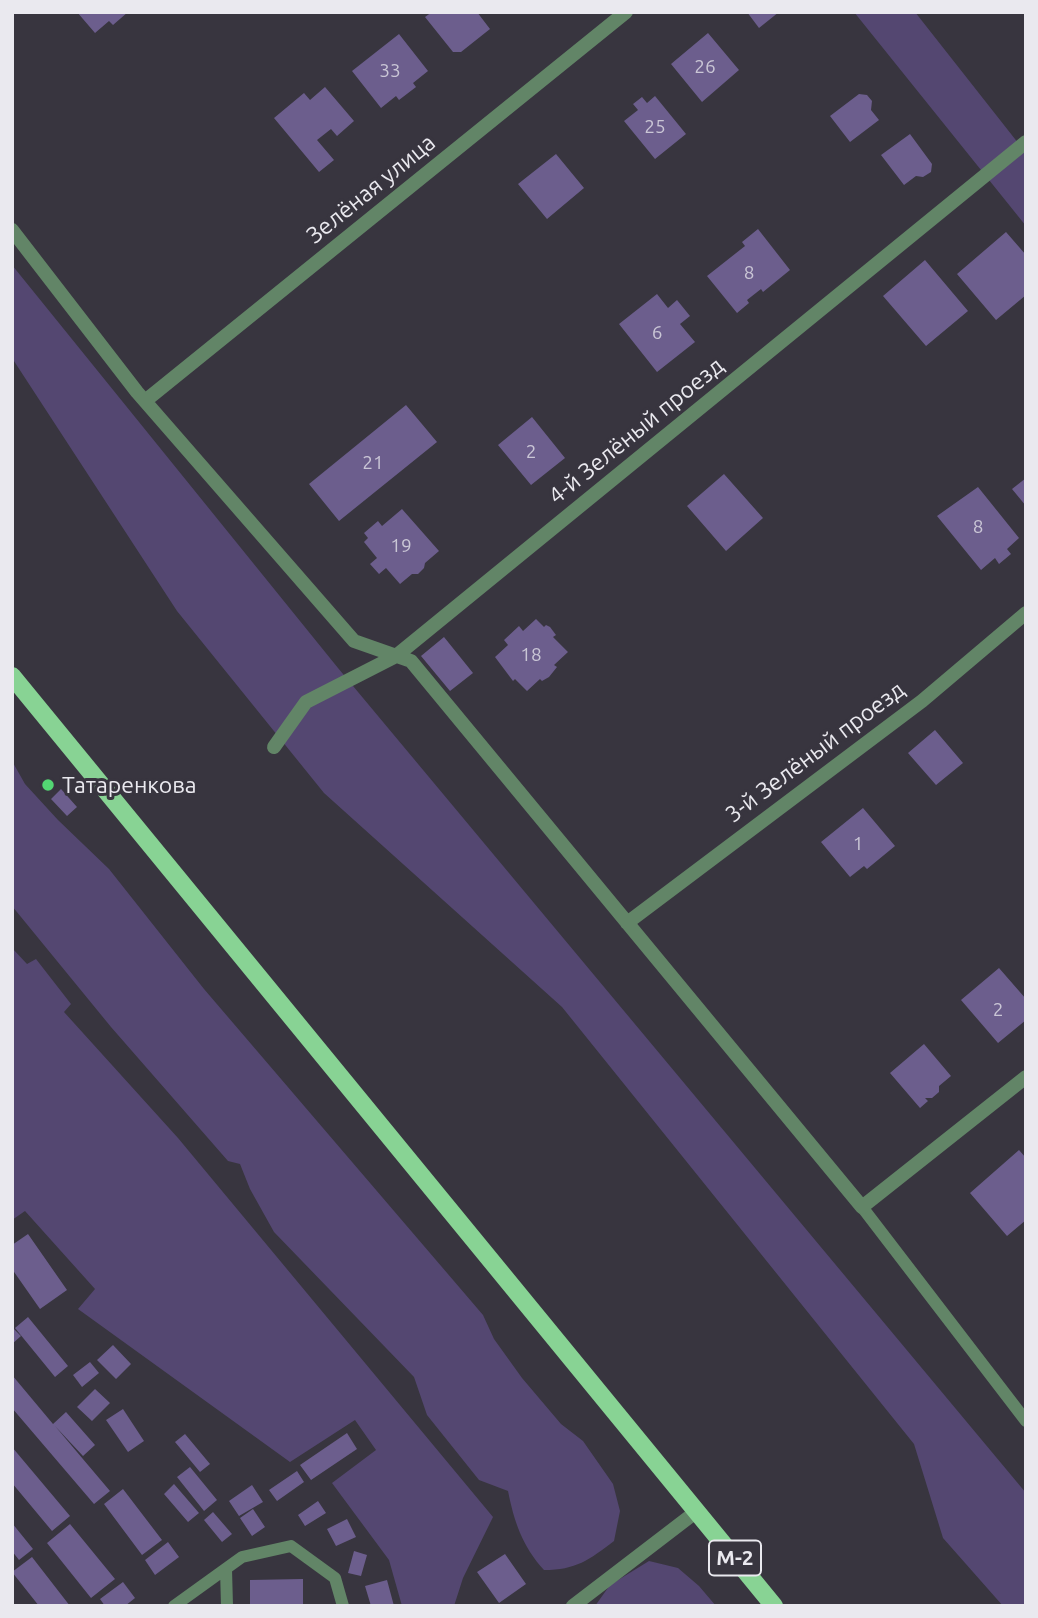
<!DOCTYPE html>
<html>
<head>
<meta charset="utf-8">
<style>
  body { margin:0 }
  #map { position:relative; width:1038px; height:1618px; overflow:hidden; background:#38353f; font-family:Ubuntu,sans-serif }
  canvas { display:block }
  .frame { position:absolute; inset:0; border:14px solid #eae9ef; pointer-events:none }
</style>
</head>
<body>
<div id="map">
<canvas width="1038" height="1618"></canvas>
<div class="frame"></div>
</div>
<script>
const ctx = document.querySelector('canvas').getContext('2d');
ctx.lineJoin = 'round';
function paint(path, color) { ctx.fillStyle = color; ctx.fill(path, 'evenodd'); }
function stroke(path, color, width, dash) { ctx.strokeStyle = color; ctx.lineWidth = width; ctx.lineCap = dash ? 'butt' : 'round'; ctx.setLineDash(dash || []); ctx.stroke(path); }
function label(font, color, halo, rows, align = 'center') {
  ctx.font = font + ' Ubuntu,sans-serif'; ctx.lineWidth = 6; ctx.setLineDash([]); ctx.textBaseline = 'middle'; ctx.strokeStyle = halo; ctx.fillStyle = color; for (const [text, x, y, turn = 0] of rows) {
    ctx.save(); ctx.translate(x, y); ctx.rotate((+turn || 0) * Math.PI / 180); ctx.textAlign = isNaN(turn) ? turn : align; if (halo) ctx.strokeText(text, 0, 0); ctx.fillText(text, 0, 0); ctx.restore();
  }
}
paint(new Path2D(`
  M854,12H915L1026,153V226Z
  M12,265L338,668L1026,1493V1606H1003L943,1538L914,1444L562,1007L324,793L177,611L12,358Z
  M12,761L25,784L58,820L109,869L204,989L483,1315L494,1339L522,1378L561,1424L583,1441L613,1484L620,1511L614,1541C589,1560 576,1570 544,1570C522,1546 514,1521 508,1491L479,1480L427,1415L414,1377L274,1232L250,1189L240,1164L228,1161L111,1027L12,906Z
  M12,948L27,964L36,959L71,1004L64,1012L178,1138L493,1517L463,1578L454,1606H402L389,1560L332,1483L376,1450L355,1420L290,1462L78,1309L95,1289L25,1211L12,1220Z
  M649,1561L678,1568L699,1586L716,1606H595L610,1585Z`), '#544771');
paint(new Path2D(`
  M77,12H128L113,25L109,21L95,33Z
  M432,12H477L490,29L461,52H453L425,17Z
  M747,12H779L759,28Z
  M708,33L739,70L702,102L671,64Z
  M399,34L428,71L413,83L416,87L399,100L396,96L381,108L352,71Z
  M325,87L354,121L337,136L331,129L317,140L334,160L319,172L274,118L304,93L310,100Z
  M859,94L867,95L872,101L871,110L879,120L850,142L830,116Z
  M655,96L686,134L655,159L624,121L638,110L633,104L642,97L647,103Z
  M910,134L932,164L931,172L923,177L916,176L904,185L881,155Z
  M556,154L584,188L547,219L518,184Z
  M758,229L790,270L763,292L761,289L747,300L749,303L737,313L707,276L745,246L742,242Z
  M1006,232L1026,255V295L996,320L957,274Z
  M925,260L968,311L926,346L883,296Z
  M657,294L668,308L677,300L690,316L680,324L695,342L657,372L619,324Z
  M406,405L437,442L339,521L309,484Z
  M532,417L565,458L531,485L498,445Z
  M724,474L763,518L726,551L687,506Z
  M1026,478V506L1012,489Z
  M978,487L1019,538L1007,549L1011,554L999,564L995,558L981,570L937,516Z
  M402,509L439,551L425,563L424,568L418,574H412L400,584L386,568L379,574L370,564L377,558L364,542L368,538L364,533L378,521L382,526Z
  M536,619L544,627L546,625L550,627L556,635L553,637L568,652L554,665L557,667L549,677L542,681L540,679L527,691L515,679L513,681L495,657L508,645L504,640L519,626L523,631Z
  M444,637L473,673L450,691L421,656Z
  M935,730L963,763L936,785L908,753Z
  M61,789L77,807L67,816L51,799Z
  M863,808L895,846L867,869L864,866L850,877L821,842Z
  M999,968L1026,999V1020L998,1043L961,1000Z
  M924,1044L951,1076L939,1086V1092L932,1098H925L928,1101L920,1108L890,1073Z
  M1019,1150L1026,1158V1220L1007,1236L970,1193Z
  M28,1234L67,1290L40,1309L12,1269V1245Z
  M28,1317L68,1366L55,1377L15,1328Z
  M12,1327L21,1336L12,1344Z
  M113,1345L131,1364L116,1379L97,1360Z
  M90,1362L99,1373L82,1387L73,1375Z
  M12,1375L53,1424L66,1412L95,1445L83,1456L55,1426L110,1491L94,1504L12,1408Z
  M95,1389L110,1403L92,1421L77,1407Z
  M123,1409L144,1441L128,1452L106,1420Z
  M347,1433L357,1449L311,1480L300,1465Z
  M185,1434L210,1464L200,1472L175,1442Z
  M12,1447L70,1516L52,1531L12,1483Z
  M190,1467L217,1500L204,1511L177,1477Z
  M297,1471L304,1482L277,1501L269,1490Z
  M174,1484L199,1513L188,1522L164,1494Z
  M252,1485L263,1502L239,1516L229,1501Z
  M123,1489L162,1540L142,1555L104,1504Z
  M318,1501L326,1513L305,1526L298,1515Z
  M253,1509L265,1527L252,1536L240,1518Z
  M213,1512L232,1534L222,1542L204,1520Z
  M347,1519L356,1537L336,1546L327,1529Z
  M12,1523L33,1549L19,1560L12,1551Z
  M70,1524L115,1579L91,1598L47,1543Z
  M168,1542L179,1557L155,1575L145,1560Z
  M354,1551L367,1555L361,1576L348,1573Z
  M505,1554L526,1584L499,1603L477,1572Z
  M32,1557L70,1606H39L12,1572Z
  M303,1579V1606H250V1580Z
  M387,1580L394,1606H371L365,1586Z
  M123,1582L135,1598L125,1606H105L100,1599Z`), '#6c5e8d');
stroke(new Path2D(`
  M862,1207L1026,1421
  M226,1569L227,1606
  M174,1606L242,1557L291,1546L335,1578L343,1606`), '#628567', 12);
stroke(new Path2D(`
  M12,230L137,392L354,641L411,661L862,1207L1026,1077
  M145,401L626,12
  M274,747L306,702L396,656L1026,142
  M627,923L922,701L1026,613
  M573,1606L697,1511`), '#628567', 14);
stroke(new Path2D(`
  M12,676L774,1606`), '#88d394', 18);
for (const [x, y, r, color] of [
  [48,785,7,"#53d673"]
]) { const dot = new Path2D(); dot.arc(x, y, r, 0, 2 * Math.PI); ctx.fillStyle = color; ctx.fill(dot); stroke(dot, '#38353f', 2.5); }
label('19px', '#cac6d6', null, [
  ["26",705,67],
  ["33",390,71],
  ["25",655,127],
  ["8",749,273],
  ["6",657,333],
  ["2",531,452],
  ["21",373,463],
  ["8",978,527],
  ["19",401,546],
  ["18",531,655],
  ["1",858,844],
  ["2",998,1010]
]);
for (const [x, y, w] of [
  [735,1558,52]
]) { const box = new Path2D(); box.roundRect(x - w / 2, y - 17.5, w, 35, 5); ctx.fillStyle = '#38353f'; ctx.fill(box); stroke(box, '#eae9ef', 2); }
label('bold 21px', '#eae9ef', null, [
  ["М-2",735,1558]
]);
label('23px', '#eae9ef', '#38353f', [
  ["Зелёная улица",371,189,-39],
  ["4-й Зелёный проезд",636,431,-39],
  ["3-й Зелёный проезд",815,752,-37]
]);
label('23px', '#eae9ef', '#38353f', [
  ["Татаренкова",62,785]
], 'left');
</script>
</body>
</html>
